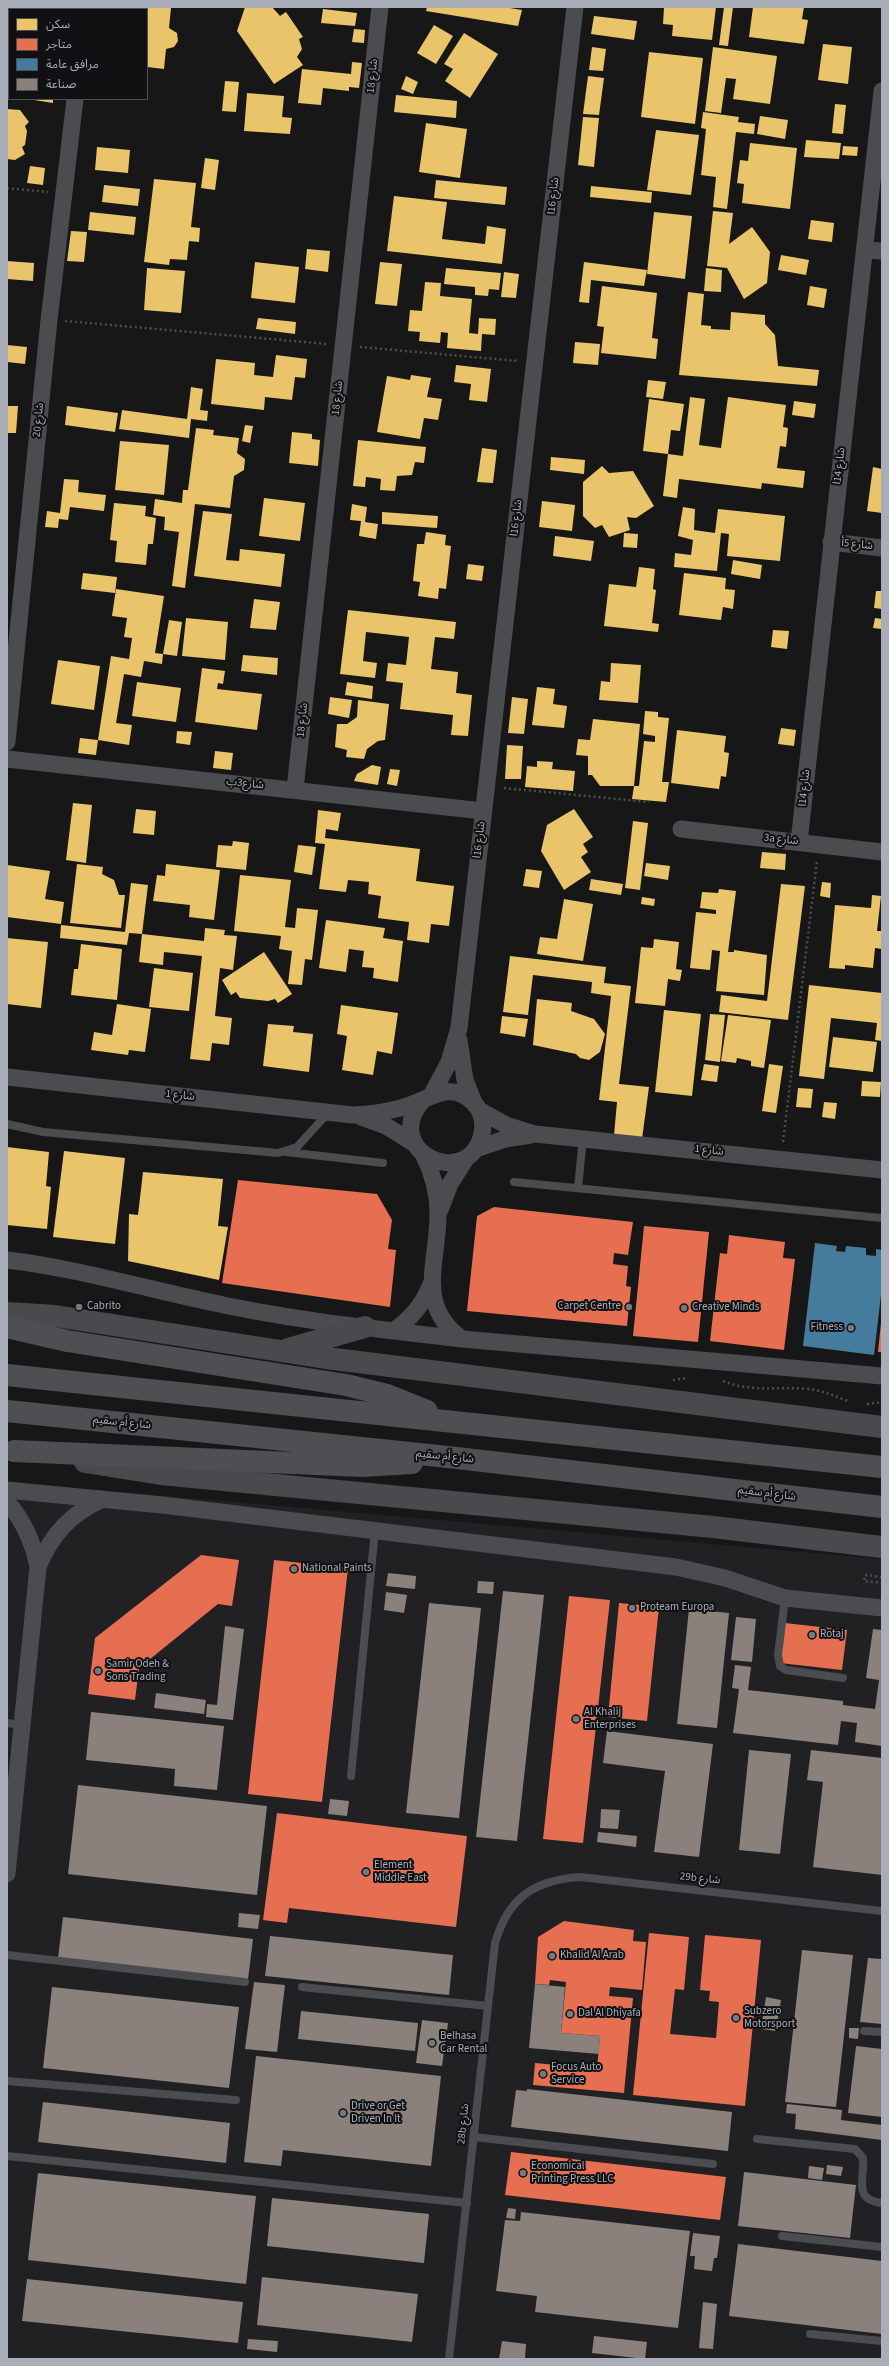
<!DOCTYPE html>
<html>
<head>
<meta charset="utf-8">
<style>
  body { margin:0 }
  #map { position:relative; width:889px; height:2366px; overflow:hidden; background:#171717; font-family:"Source Sans 3","Noto Sans Arabic",sans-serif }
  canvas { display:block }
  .frame { position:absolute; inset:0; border:8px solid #a8adb8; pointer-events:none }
  .legend { position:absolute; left:8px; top:8px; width:140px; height:92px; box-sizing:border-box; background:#111113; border:1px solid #4d4f55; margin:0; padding:5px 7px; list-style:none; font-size:12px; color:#a8adb8 }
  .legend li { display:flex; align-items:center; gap:8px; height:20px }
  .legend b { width:20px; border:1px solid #4d4f55 }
</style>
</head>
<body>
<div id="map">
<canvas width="889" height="2366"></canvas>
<div class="frame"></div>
<ul class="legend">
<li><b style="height:11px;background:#e9c46a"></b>سكن</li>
<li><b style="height:11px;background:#e76f51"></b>متاجر</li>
<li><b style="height:11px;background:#457b9d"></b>مرافق عامة</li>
<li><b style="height:11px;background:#8a817c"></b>صناعة</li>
</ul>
</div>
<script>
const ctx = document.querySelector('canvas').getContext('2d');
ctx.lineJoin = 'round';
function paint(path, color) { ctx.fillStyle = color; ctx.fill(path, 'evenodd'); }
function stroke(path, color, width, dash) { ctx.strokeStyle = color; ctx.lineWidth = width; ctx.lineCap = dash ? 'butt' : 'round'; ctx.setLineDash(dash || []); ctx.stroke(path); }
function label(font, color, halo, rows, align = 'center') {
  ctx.font = font + ' "Source Sans 3","Noto Sans Arabic",sans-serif'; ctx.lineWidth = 4; ctx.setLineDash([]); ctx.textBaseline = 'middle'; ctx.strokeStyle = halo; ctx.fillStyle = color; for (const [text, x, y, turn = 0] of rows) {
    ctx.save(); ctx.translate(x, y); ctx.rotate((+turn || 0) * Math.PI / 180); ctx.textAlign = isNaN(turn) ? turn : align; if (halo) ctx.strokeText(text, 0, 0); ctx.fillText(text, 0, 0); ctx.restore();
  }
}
paint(new Path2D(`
  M7,1482L882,1559V2359H7Z`), '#212123');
paint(new Path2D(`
  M134,7L171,8L169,28L177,33L178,41L174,47L166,49L164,69L147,67V9H134Z
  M245,7H272L280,16L286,12L303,37L299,39L302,49L297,57L303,65L274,84L237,31Z
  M427,7H504L522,10L518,26L426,11Z
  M664,7H716L712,40L672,36L673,25L663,24Z
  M724,7H733L728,46L719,45Z
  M753,7H804L802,19L808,20L804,44L749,37Z
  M323,9L357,13L355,26L321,23Z
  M594,16L637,21L634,40L591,34Z
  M434,25L453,36L436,64L417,53Z
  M354,29L365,30L364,43L352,42Z
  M464,33L498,54L470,98L445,81L453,69L444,64Z
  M823,44L852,47L848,84L818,80Z
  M592,47L606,49L603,71L589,70Z
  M713,47L777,56L770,104L733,99L736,79L726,78L721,113L705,111Z
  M649,52L703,58L695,124L641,117Z
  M352,62L362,63L359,88L349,87V91L323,88L321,105L298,103L302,69L351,74Z
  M7,69H9V98H7Z
  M406,76L418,82L413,94L401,89Z
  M588,76L604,78L599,115L583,114Z
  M225,81L239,82L236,112L222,111Z
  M247,93L284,96L282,117L292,118L290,134L244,131Z
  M396,95L457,101L456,118L394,112Z
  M28,99H53V103Z
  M835,104L846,105L843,134L832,133Z
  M7,109L20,110L29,122L25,126L27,131L25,145L22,147L25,154L15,160L7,159Z
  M703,112L739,117L738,122L755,124L754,134L736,132L727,209L713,207L716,177L701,175L706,129L701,128Z
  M760,116L788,120L785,139L757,134Z
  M583,117L599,118L594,167L578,165Z
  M426,123L467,129L460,178L419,172Z
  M656,130L699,135L691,195L647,190Z
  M806,140L841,143L839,159L804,157Z
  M750,143L797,148L790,209L742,203L744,184L737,183L740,160L748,161Z
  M843,146L858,147L857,156L842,155Z
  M97,147L130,150L128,173L95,170Z
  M205,158L219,160L215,190L201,188Z
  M30,166L45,168L43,185L27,183Z
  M154,179L196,183L191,227L200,228L199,242L189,241L187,260L170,259L169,265L144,262Z
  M436,180L507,187L505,205L434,198Z
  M104,185L140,189L138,206L102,202Z
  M591,186L652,192L651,203L590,197Z
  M394,196L447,202L442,239L485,244L487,226L506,229L502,264L387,251Z
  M713,211L733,213L729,244L752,227L770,252L767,283L744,299L727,268L707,266Z
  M90,212L136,217L134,235L88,230Z
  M654,212L692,216L685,279L647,274Z
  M811,220L834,223L832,242L808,239Z
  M71,231L87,232L84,262L67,261Z
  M307,249L330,251L328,272L305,269Z
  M781,255L809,260L806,275L778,270Z
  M7,261L34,263L33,281L7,279Z
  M255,262L299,267L295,303L251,298Z
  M380,262L402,264L397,306L375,304Z
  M584,262L647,270L644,286L591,280L589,303L579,302Z
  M147,268L185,271L181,313L144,310Z
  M446,268L501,273L499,290L489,289L488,296L475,295V287L444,284Z
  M706,268L722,270L721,292L704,291Z
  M504,272L519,274L516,298L501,297Z
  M425,282L441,283L440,296L472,299L469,333L478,334L479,318L496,319L495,335L482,334L481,351L447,348L448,333L441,332L440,343L419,341L420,332L408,331L410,310L422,311Z
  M602,286L657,293L652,338L658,339L656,359L601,353L604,327L597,326Z
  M810,286L827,289L824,308L807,305Z
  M688,292L704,294L701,325L711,326V329L730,330L731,312L765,315V324L775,335L778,366L819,370L817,386L679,375Z
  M258,318L296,322L295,334L256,329Z
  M575,342L600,344L598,365L573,363Z
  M7,345L27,347L25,364L7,362Z
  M276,355L307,359L305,378L295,377L292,400L265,397L264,410L211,404L216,359L255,363L254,375L273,377Z
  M456,365L491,369L487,402L469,400L471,384L454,382Z
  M411,375L431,378L427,397L442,399L438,420L424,418L420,439L377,432L387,376L410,380Z
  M648,380L666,382L663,399L646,397Z
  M191,387L203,389L200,410L208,411L207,421L191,419L189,438L119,429L122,410L187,419Z
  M690,397L705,399L699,445L721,448L728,397L786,405L783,427L788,428L786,447L780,446L777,468L805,471L803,488L762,483L761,489L679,479L677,498L663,496L668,454L683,456Z
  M649,399L684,404L680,431L671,430L668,454L643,451Z
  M794,401L816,404L814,418L792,415Z
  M7,406H18L16,433H7Z
  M67,406L118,413L115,432L65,425Z
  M245,425L253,426L250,443L242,441Z
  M196,428L214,430L213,435L239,438L237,453L245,459L244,470L234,476L230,508L195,504L185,588L172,586L179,532L164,530L165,517L153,515L155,499L182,503L183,490H188Z
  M292,432L312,434V439L320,440L318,466L289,463Z
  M358,440L426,447L424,463L415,462L412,475L397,476L395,491L380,490L381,479L366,477L365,487L353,486Z
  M120,441L169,445L164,495L115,490Z
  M482,448L497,450L493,483L477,482Z
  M551,457L585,460L584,474L550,470Z
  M602,466L609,473L633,471L654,506L636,518L627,517L630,530L609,537L602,525L595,528L583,516V482Z
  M873,467L882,469V513L867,511Z
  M64,479L79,480L78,492L106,495L104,511L70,507L68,520L59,519L58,528L45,527L47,511L60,513Z
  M264,498L305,503L300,541L259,536Z
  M542,501L575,505L572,531L539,527Z
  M114,503L146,506L145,516L156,518L153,544H148L146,565L115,562L117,541L110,540Z
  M352,504L367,507L365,522L378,524L376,539L359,536L361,521L350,520Z
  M683,507L695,509L694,530L715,533L718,509L785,516L780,561L727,556L729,534L721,533L717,571L674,567L675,553L691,555L693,540L678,536Z
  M203,511L232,514L226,560L239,561L240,549L285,554L281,587L194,576Z
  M382,512L438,516L437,528L382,524Z
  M426,532L446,535L445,545L451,546L446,589L439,588L438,599L418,596L420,582L413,581L417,544H424Z
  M624,533L638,534L637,548L623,547Z
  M555,536L594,541L591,561L553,556Z
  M733,560L762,565L760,579L731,574Z
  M468,564L484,566L482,581L466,579Z
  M639,567L655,569L653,589L656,590L652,623L659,624L658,632L604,626L609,584L636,587Z
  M83,573L117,577L115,593L81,589Z
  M684,573L726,578L725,589L735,590L733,609L723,607L721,620L679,615Z
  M116,589L164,596L155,653L163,654L169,620L182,622L177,656L163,654L162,664L144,661L141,677L124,674L116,723L132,725L129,745L98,740L111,656L129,659L132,638L124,637L127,618L112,616Z
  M876,591H882V609L874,608Z
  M254,599L280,602L276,630L250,628Z
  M348,610L456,622L454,639L435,637L431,669L458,672L456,693L472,695L468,736L451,735L453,715L400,709L403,683L386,681L388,663L406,665L409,637L366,632L363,661L377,663L375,678L340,674Z
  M186,618L228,622L225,660L182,656Z
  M875,618L882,619V629L873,628Z
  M773,630L789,631L787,649L771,647Z
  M243,655L278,658L277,675L241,671Z
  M58,660L100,666L94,710L51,704Z
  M611,663L641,665L638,703L599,700L601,681L610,682Z
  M202,668L225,671L223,684L218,683L217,689L262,694L257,730L195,722Z
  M137,682L181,688L176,722L132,716Z
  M347,682L373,686L372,699L345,695Z
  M537,687L555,689L553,704L567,706L564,728L532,725Z
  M330,697L352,700L349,718L328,714Z
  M512,697L528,699L524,734L508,733Z
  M358,700L389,704L385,740L378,741L367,749L364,759L346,757L347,750L335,747L337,724H347L357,717Z
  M645,711L658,712V717L669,718L662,782H669L666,802L632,799L634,786H639L644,741L655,742V736L643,734Z
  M593,719L640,724L634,786H600L592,775H588V756L576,755L578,739L590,740Z
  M781,728L796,730L794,746L778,744Z
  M677,730L726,736L724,752L729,753L726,777L721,776L719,789L671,783Z
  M177,731L192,732L190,745L176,743Z
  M80,738L98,740L96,755L78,753Z
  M507,745L523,746L521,779H505Z
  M215,751L233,753L231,770L213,768Z
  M537,761L553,762L552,769L575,771L573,791L525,787L527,766L537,767Z
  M372,765L381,767L378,785L354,781L357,774Z
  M390,769L400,770L397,786L387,784Z
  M73,803L92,805L86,863L66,860Z
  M136,809L156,811L154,835L133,833Z
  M574,809L593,837L583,844L588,852L581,857L591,872L564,890L541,851L547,825Z
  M318,810L341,813L338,831L326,829L325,838L420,849L416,881L454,886L449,926L431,924L429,943L407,940L409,922L378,918L381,896L368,894L369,882L348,880L346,892L319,889L325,844L315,843Z
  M633,821L648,823L640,890L625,888Z
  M233,841L249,843L246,870L216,867L218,845L232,846Z
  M298,845L316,847L312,875L294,872Z
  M762,852L786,854L785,870L760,868Z
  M646,863L670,866L668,880L644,876Z
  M77,864L103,867L102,874L114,880L119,895H125L121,928L70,923Z
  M166,864L220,870L214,920L189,917L190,905L153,901L157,875L165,876Z
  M7,865L50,871L45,899L64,902L61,924L7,917Z
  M526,869L542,871L539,888L523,886Z
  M240,875L291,880L285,927L295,928L297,908L318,910L312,960L305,959L302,985L288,984L292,951L279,949L281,936L234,931Z
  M591,879L623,884L621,895L589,890Z
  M822,882L831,883L830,898L820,896Z
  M131,883L148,885L142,934L129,933L127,945L60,938L61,925L125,932Z
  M781,884L805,886L788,1020L719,1012L721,995L767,1001Z
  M719,889L736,891L728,952H734V950L767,955L764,995L716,991L720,951L712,950L710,970L690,968L696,912L716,914V910L700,908L702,892L718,893Z
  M872,895L881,896L877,931H882V949L875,948L873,968L845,965V969L829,968L835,905L871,908Z
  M642,897L655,899L654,906L641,904Z
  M564,899L593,904L583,961L537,954L540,937L557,939Z
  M326,920L385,928L383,938L403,941L398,982L373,978L374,968L362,967L364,951L349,949L346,972L319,968Z
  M205,928L225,930L224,935L237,936L233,970L220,968L215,1016L232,1018L229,1045L212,1043L210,1061L190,1059L202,956L164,952L163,965L139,962L142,934L204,941Z
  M7,938L48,942L41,1008L7,1004Z
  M654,939L679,942L676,969L682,970L680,981L668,979L665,1006L635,1003L641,947L653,948Z
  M81,944L122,949L117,1000L71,995L74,969H78Z
  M264,952L292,994L278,1003L275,999L268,1001L240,998L236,992L231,995L222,980Z
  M510,956L606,967L604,983L631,986L619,1084L649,1087L642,1139L614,1135L617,1102L599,1100L611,996L591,993L592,982L533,975L528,1015L503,1012Z
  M154,968L193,973L189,1011L149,1007Z
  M809,985L882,993V1041L875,1040L877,1023L831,1018L824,1079L799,1076Z
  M537,999L572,1003L571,1011L594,1019L605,1034L600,1052L589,1060L580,1058L576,1054L533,1045Z
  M117,1004L151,1009L145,1052L129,1050L128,1055L91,1050L94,1032L112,1035Z
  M341,1005L398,1013L392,1054L377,1051L373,1075L342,1070L347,1036L337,1034Z
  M664,1010L701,1014L692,1096L655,1092Z
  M710,1014L725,1015L720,1062L705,1060Z
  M728,1015L771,1020L764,1068L751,1066V1061L737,1058L736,1063L721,1061Z
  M502,1016L528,1019L525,1037L500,1033Z
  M268,1024L294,1026L293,1032L313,1034L309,1072L263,1066Z
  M833,1037L877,1042L873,1072L829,1067Z
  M704,1064L719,1066L717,1082L701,1080Z
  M769,1064L783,1066L776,1113L762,1111Z
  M862,1081L881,1082L880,1097L861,1096Z
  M798,1088L813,1089L811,1108L796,1107Z
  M824,1102L837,1103L835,1119L822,1117Z
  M7,1147L49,1152L46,1186L51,1187L47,1229L7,1225Z
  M64,1151L125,1158L115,1244L53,1237Z
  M143,1172L223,1179L218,1226L228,1227L219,1280L128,1261L129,1214L138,1215Z`), '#e9c46a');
paint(new Path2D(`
  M238,1180L377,1194L392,1220L388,1249L396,1250L390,1307L222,1283Z
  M494,1207L633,1222L628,1255L614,1253L613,1264L628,1266L626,1286L631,1287L627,1326L467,1311L477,1216Z
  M644,1226L709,1232L698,1342L633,1336Z
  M729,1235L785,1242L783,1258L795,1259L784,1350L710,1341L720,1253L727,1254Z
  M881,1323H882V1352H878Z
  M201,1555L239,1560L232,1606L218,1604L139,1668L135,1700L88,1694L95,1638Z
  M274,1560L348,1568L322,1802L248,1794Z
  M569,1596L610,1600L583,1843L543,1839Z
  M619,1603L659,1607L647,1721L608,1717Z
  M785,1623L847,1630L842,1670L780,1663Z
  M277,1813L467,1836L456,1927L289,1908L287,1923L263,1920Z
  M564,1921L634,1930L633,1941L646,1942L642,1990L610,1987L609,1996L633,1998L624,2093L533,2085L535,2063L597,2069L600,2036L561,2033L566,1982L550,1980L549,1985L535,1984L538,1937Z
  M649,1933L689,1937L684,1990L675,1989L670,2034L716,2038L719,2002L709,2001L710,1991L700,1990L705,1935L761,1940L745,2106L633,2095Z
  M511,2152L726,2177L720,2220L505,2195Z`), '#e76f51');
paint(new Path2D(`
  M815,1243L837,1246L836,1251L845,1252L846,1246L866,1248V1255L876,1256V1249L882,1250V1286L874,1355L803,1346Z`), '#457b9d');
paint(new Path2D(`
  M388,1573L416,1576L415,1589L386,1586Z
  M478,1581L494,1582L493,1594L477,1593Z
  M503,1591L544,1595L517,1841L476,1837Z
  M386,1592L407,1595L404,1613L384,1610Z
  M429,1603L481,1608L459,1818L406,1813Z
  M689,1609L729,1613L717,1728L677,1724Z
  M736,1617L756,1619L752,1662L731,1660Z
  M225,1626L244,1629L233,1720L206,1717L207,1704L217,1705Z
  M873,1629L882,1630V1746L855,1742L857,1723L841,1721L838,1745L733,1733L739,1689L732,1688L735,1665L751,1667L748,1690L843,1701V1705L875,1709L879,1680L866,1678Z
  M156,1693L206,1700L204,1714L154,1708Z
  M91,1712L224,1726L217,1790L174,1786L175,1769L86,1760Z
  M607,1731L713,1744L699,1857L654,1852L665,1771L603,1763Z
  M749,1750L791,1754L780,1854L739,1850Z
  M811,1750L882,1758V1875L813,1867L823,1782L807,1780Z
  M78,1785L267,1806L257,1895L68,1874Z
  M330,1799L349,1801L347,1816L328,1814Z
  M601,1809L620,1810L618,1829L600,1828Z
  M598,1832L637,1836L636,1847L597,1842Z
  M239,1913L260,1915L258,1929L238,1927Z
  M63,1917L253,1939L248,1979L58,1958Z
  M270,1936L453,1955L449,1995L265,1976Z
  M802,1950L853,1955L836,2107L785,2102Z
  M868,1958L882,1959V2024L860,2022Z
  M254,1982L285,1985L277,2052L245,2049Z
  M535,1984L565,1987L561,2033L600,2036L599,2054L529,2048Z
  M52,1987L239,2007L229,2088L43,2068Z
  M766,1997L781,2000L776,2031L761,2029Z
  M301,2011L418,2023L415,2051L298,2039Z
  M422,2020L448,2023L442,2066L416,2063Z
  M849,2028H859L858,2039L849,2038Z
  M856,2046L882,2049V2117L848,2113Z
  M256,2056L441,2076L431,2166L283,2150L281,2166L244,2162Z
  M527,2089L732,2112L728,2151L511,2127L516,2090L527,2091Z
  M43,2102L230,2123L226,2163L38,2142Z
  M787,2104L842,2110L841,2120L882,2125V2140L795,2129L796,2114L786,2113Z
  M827,2165L843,2167L841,2176L826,2174Z
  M809,2166L824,2168L822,2180L808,2178Z
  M744,2172L856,2185L850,2238L738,2226Z
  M38,2173L256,2196L246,2284L28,2260Z
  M272,2198L429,2214L424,2263L267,2246Z
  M508,2208L516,2209L515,2219L506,2218Z
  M521,2212L690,2231L678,2328L535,2312L537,2296L496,2291L505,2220L520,2221Z
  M693,2233L720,2236L717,2258H714L712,2271L694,2269L695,2256H690Z
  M738,2244L882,2261V2334L729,2316Z
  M262,2277L418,2294L412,2342L257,2325Z
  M27,2279L243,2302L238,2343L22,2321Z
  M703,2302L717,2304L713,2349L699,2348Z
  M594,2336L647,2342L645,2359L592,2353Z
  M248,2339L278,2341L277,2352L247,2349Z
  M502,2341L526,2344L525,2359H499Z`), '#8a817c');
stroke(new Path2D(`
  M7,188L48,192
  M65,321L327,344
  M360,347L518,361
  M504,788L649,802
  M783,1142L817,861
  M673,1380L688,1378
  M723,1381C753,1393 776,1386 807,1389C822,1390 834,1396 848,1401
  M867,1404L882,1402
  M882,1577L865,1575L864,1581L882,1583`), '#4d4e52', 2.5, [2, 3]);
stroke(new Path2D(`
  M7,1124L43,1132L278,1153L297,1147L328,1113
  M286,1152L383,1163
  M514,1182L882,1218
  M578,1187L583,1139
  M785,1598L778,1655L780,1666L786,1670L843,1678
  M7,1723L22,1725
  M351,1776L375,1530
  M7,1955L245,1982
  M302,1987L488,2006
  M864,2031L882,2032
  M7,2081L236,2100
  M474,2137L713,2164
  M757,2139L855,2149L863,2158C865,2180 852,2199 882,2203
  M7,2156L467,2203
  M782,2236L882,2247
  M810,2334L882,2341
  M449,2359L495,1943C508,1898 534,1880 580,1877L882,1911`), '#4b4c50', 8);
stroke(new Path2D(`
  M85,9V7
  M865,250L882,251
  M831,542L882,548
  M7,742L49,320L75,99
  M7,759L483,811
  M295,789L380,7
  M681,829L882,852
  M799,842L882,91
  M459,1040L465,1080L475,1105
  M7,1077L353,1115C372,1114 389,1112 407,1106C432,1098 450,1080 474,1103C482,1111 484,1124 482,1134C468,1193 377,1150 424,1099
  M432,1094L449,1062L459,1028L575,7
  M479,1110L506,1125L535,1134L882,1170
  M361,1117L386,1126L415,1144
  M476,1149L505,1139L531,1135
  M423,1154C432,1172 438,1192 438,1212C439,1261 414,1304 462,1339
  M440,1210L450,1184L467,1157
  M7,1260C75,1268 139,1287 205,1301C289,1320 377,1329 462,1339L882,1376
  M393,1331C411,1319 423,1305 431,1284
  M7,1490L162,1505L676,1567L725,1578L785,1598L882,1608
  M7,1502C24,1521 33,1542 38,1567
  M7,1874L38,1567C51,1535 71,1513 103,1499`), '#4b4c50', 17);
stroke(new Path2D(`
  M7,1313L55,1316L326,1358L882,1427
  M288,1349L365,1327
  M85,1462L161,1474L713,1527L882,1547`), '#4a4a4e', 22);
stroke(new Path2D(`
  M7,1327L67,1341L346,1385L387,1395L427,1411
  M7,1375L882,1467
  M7,1411L448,1457L882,1507
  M14,1451L362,1466L412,1463`), '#4d4f52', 22);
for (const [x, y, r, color] of [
  [79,1307,4,"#757880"],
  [629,1307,4,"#757880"],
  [684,1308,4,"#757880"],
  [851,1328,4,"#757880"],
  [294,1569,4,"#757880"],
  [632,1608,4,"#757880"],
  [812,1635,4,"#757880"],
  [98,1671,4,"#757880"],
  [576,1719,4,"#757880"],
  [366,1872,4,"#757880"],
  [552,1956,4,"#757880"],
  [570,2014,4,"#757880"],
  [736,2018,4,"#757880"],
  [432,2043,4,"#757880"],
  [543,2074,4,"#757880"],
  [343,2113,4,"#757880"],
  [523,2173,4,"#757880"]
]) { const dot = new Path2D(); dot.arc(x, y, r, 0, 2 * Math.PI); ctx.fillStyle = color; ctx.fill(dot); stroke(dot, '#111113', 1.5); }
label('11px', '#a8adb8', '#111113', [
  ["شارع 18",373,76,-84],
  ["شارع 16ا",554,196,-84],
  ["شارع 18",338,398,-84],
  ["شارع 20",39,420,-84],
  ["شارع 14ا",840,466,-83],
  ["شارع 16ا",517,518,-83],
  ["شارع 5أ",857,545,6],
  ["شارع 18",303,720,-84],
  ["شارع3ب",245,784,6],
  ["شارع 14ا",805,788,-84],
  ["شارع 16ا",480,840,-83],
  ["3a شارع",781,840,6],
  ["شارع 1",180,1096,6],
  ["شارع 1",709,1151,6],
  ["شارع أم سقيم",122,1423,6],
  ["شارع أم سقيم",445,1457,6],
  ["شارع أم سقيم",767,1494,7],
  ["29b شارع",700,1879,6],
  ["28b شارع",464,2124,-84]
]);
label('11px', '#a8adb8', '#111113', [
  ["Cabrito",87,1307],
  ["Carpet Centre",621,1307,"right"],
  ["Creative Minds",692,1308],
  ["Fitness",843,1328,"right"],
  ["National Paints",302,1569],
  ["Proteam Europa",640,1608],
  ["Rotaj",820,1635],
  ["Samir Odeh &",106,1665],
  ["Sons Trading",106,1678],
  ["Al Khalij",584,1713],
  ["Enterprises",584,1726],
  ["Element",374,1866],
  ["Middle East",374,1879],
  ["Khalid Al Arab",560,1956],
  ["Subzero",744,2012],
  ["Motorsport",744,2025],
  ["Dal Al Dhiyafa",578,2014],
  ["Belhasa",440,2037],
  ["Car Rental",440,2050],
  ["Focus Auto",551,2068],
  ["Service",551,2081],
  ["Drive or Get",351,2107],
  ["Driven In It",351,2120],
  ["Economical",531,2167],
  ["Printing Press LLC",531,2180]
], 'left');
</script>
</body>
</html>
